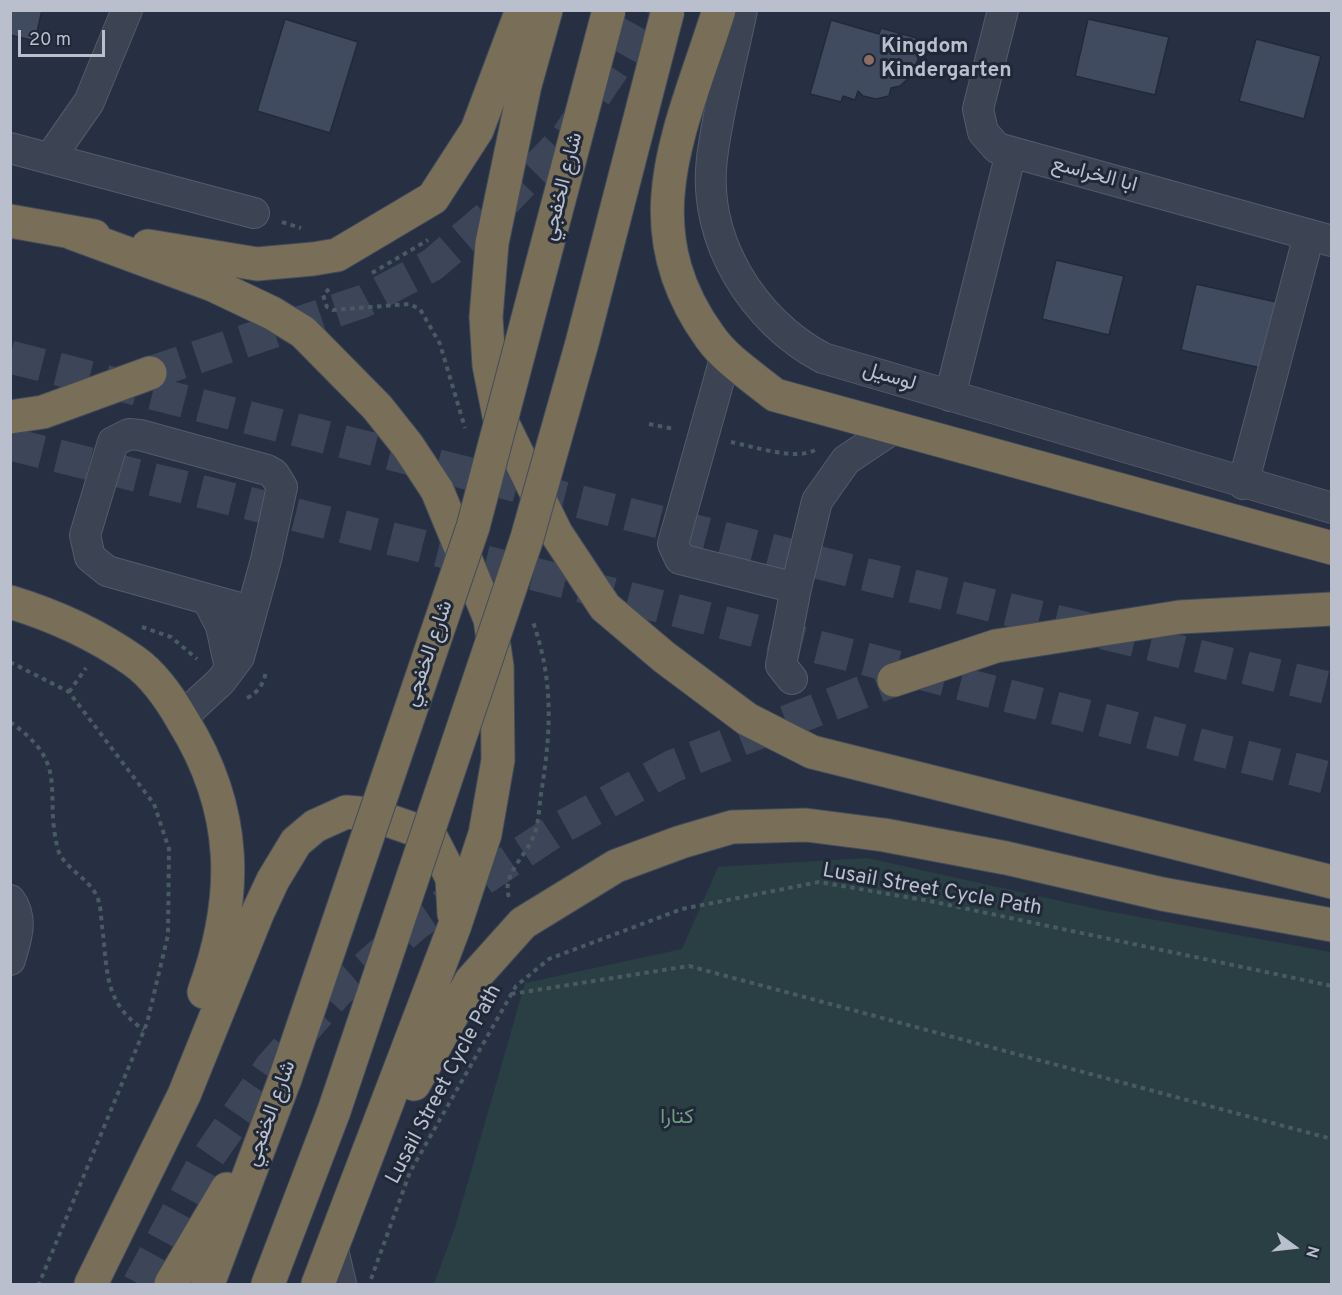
<!DOCTYPE html>
<html>
<head>
<meta charset="utf-8">
<style>
  body { margin:0 }
  #map { position:relative; width:1342px; height:1295px; overflow:hidden; background:#273043; font-family:Overpass,sans-serif }
  canvas { display:block }
  .frame { position:absolute; inset:0; border:12px solid #b9bfcc; pointer-events:none }
  .north { position:absolute; left:1264px; top:1217px; width:60px; height:60px; -webkit-text-stroke:4px #202838; paint-order:stroke; rotate:105deg; font-size:16px; font-weight:700; line-height:24px; text-align:center; color:#b9bfcc }
  .north::after { content:''; display:block; margin:auto; width:21px; height:27px; background:#b9bfcc; clip-path:polygon(50% 0,100% 100%,50% 72%,0 100%) }
  .scale { position:absolute; left:18px; top:30px; width:87px; height:27px; box-sizing:border-box; border:3px solid #b9bfcc; border-top:0; padding-left:8px; font-size:18px; line-height:21px; white-space:nowrap; color:#b9bfcc; -webkit-text-stroke:4px #202838; paint-order:stroke }
</style>
</head>
<body>
<div id="map">
<canvas width="1342" height="1295"></canvas>
<div class="frame"></div>
<div class="north">N</div>
<div class="scale">20 m</div>
</div>
<script>
const ctx = document.querySelector('canvas').getContext('2d');
ctx.lineJoin = 'round';
function paint(path, color) { ctx.fillStyle = color; ctx.fill(path, 'evenodd'); }
function stroke(path, color, width, dash) { ctx.strokeStyle = color; ctx.lineWidth = width; ctx.lineCap = dash ? 'butt' : 'round'; ctx.setLineDash(dash || []); ctx.stroke(path); }
function label(font, color, halo, rows, align = 'center') {
  ctx.font = font + ' Overpass,Vazirmatn,sans-serif'; ctx.lineWidth = 6; ctx.setLineDash([]); ctx.textBaseline = 'middle'; ctx.strokeStyle = halo; ctx.fillStyle = color; for (const [text, x, y, turn = 0] of rows) {
    ctx.save(); ctx.translate(x, y); ctx.rotate((+turn || 0) * Math.PI / 180); ctx.textAlign = isNaN(turn) ? turn : align; if (halo) ctx.strokeText(text, 0, 0); ctx.fillText(text, 0, 0); ctx.restore();
  }
}
paint(new Path2D(`
  M867,858L1101,910L1331,952V1284H434L455,1227L525,983L682,949L718,867Z`), '#293f44');
const building = new Path2D(`
  M10,10H42L35,41L10,35Z
  M285,19L358,42L330,133L257,111Z
  M1088,19L1169,37L1155,95L1075,76Z
  M831,20L879,34L881,28L916,38L922,47L913,74L900,86L891,88L889,96L876,99L863,96L858,91L855,100L843,96L841,102L810,94Z
  M1256,39L1321,56L1304,119L1239,101Z
  M1056,260L1124,276L1109,335L1042,319Z
  M1196,284L1276,302L1261,368L1181,350Z`);
paint(building, '#414b60');
stroke(building, '#222a3a', 1.5);
stroke(new Path2D(`
  M10,357L856,572L1332,689
  M150,373L364,301L432,265L496,210L567,137L622,55L647,10
  M10,444L542,576L1332,779
  M139,1284L204,1163L271,1067L337,992L417,923L553,832L673,766L894,680`), '#3d4558', 33, [33, 16]);
const minor = new Path2D(`
  M742,10C732,59 718,109 712,158C702,240 753,321 823,358L1332,508
  M1003,10L978,109L983,132L997,148L1332,241
  M10,148L254,213
  M50,158L89,102L127,10
  M726,355L673,544L680,559L796,588L817,501L846,460L894,428
  M950,396L1011,153
  M1243,484L1309,235
  M207,599L221,626L230,668
  M792,679L781,665L796,588
  M181,718L221,681L239,657L266,560L282,487L274,474L267,470L140,435L129,434L113,442L85,535L90,557L107,571L250,611
  M10,900C24,919 16,939 10,960
  M333,1250L341,1284`);
const highway = new Path2D(`
  M546,10L525,85L492,243L486,317L489,365L499,416L556,533L605,607L664,657L747,719L812,752L1332,882
  M719,10C683,126 628,224 710,337C726,360 753,377 775,395L1332,548
  M10,221L94,236
  M72,233L213,285L272,313L303,332L377,407L408,446L437,490L490,619L497,666L498,760L485,834L455,925L318,1284
  M148,246L257,264L313,259L337,255L433,198L477,130L522,10
  M10,417L43,412L150,373
  M10,602C53,615 97,635 134,661C154,675 171,700 183,721C238,810 239,896 204,992
  M894,680L996,646L1180,617L1332,609
  M414,1084L471,981L523,923L616,866L681,842L732,827L806,825L884,835L1006,858L1162,894L1332,925
  M91,1284L184,1095L258,912L273,880L296,842L315,826L346,812L370,814L416,830L432,839L452,878L454,914
  M171,1284L227,1189
  M208,1284L285,1079
  M268,1284L334,1111`);
stroke(minor, '#545b6a', 32);
stroke(highway, '#434b5a', 35);
stroke(new Path2D(`
  M282,222L301,228
  M372,273L428,240
  M329,289L323,295L327,307L333,310L409,304L420,309L440,344L465,428
  M649,424L674,429
  M731,442C751,446 797,461 815,450
  M142,627L171,637L197,659
  M10,662L69,692L154,804L169,849L168,935L147,1023L39,1284
  M69,692L86,668
  M247,698C259,692 263,684 266,672
  M10,722C70,764 44,788 57,846C61,868 91,878 98,899C101,907 101,918 102,926C108,971 103,1002 144,1030
  M509,897C501,875 527,855 534,835C539,823 539,807 541,794C551,732 554,682 533,622
  M511,994L689,966L1332,1139
  M371,1279L410,1172L516,986L549,959L682,909L819,882L930,901L1332,986`), '#485b60', 4, [4.5, 4.5]);
stroke(minor, '#3c4353', 30);
stroke(highway, '#796f59', 33);
const highwayBridge = new Path2D(`
  M285,1079L473,527L609,10
  M334,1111L527,538L582,343L668,10`);
stroke(highwayBridge, '#434b5a', 35, []);
stroke(highwayBridge, '#796f59', 33);
for (const [x, y, r, color] of [
  [869,60,6,"#8d6e63"]
]) { const dot = new Path2D(); dot.arc(x, y, r, 0, 2 * Math.PI); ctx.fillStyle = color; ctx.fill(dot); stroke(dot, '#202838', 2); }
label('bold 21px', '#b9bfcc', '#202838', [
  ["Kingdom",881,48],
  ["Kindergarten",881,72]
], 'left');
label('21px', '#b9bfcc', '#202838', [
  ["ابا الخراسع",1094,176,15],
  ["شارع الخفجي",564,187,-76],
  ["لوسيل",889,378,17],
  ["شارع الخفجي",430,654,-71],
  ["Lusail Street Cycle Path",932,891,10],
  ["Lusail Street Cycle Path",445,1085,-62],
  ["شارع الخفجي",272,1114,-70]
]);
label('21px', '#709d7f', '#202838', [
  ["كتارا",677,1119]
]);
</script>
</body>
</html>
